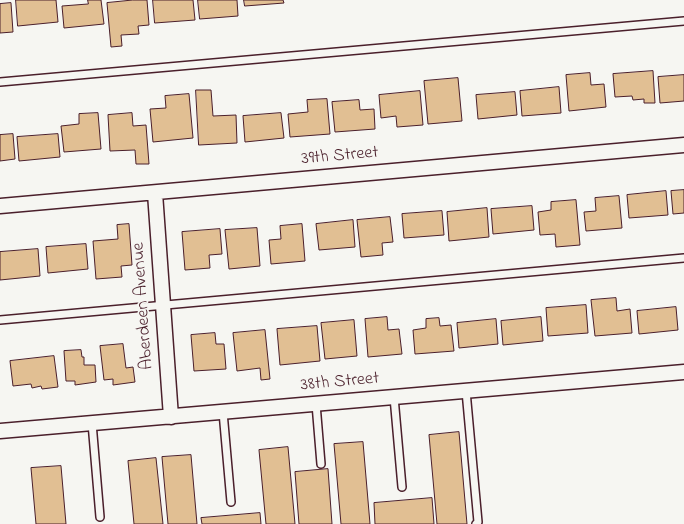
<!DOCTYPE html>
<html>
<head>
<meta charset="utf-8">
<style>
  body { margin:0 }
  canvas { display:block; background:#f6f6f2 }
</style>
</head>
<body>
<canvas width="684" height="524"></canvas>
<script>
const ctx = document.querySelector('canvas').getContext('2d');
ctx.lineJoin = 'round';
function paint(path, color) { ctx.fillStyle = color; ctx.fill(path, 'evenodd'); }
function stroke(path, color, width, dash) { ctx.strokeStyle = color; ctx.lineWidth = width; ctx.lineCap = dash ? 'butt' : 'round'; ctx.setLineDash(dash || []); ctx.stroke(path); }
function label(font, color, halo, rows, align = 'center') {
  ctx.font = font + ' "Indie Flower",sans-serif'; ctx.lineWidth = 3.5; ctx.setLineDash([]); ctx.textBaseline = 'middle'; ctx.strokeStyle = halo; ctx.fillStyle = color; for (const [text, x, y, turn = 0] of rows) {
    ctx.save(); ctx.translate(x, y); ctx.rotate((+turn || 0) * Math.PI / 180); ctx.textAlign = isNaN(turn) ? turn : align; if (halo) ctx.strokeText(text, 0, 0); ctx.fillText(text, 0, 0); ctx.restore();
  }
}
const building = new Path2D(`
  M16,0H56L58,22L18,26Z
  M88,0H101L104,24L64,28L62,6L88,4Z
  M133,0H147L149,25L138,26L139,34L121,35L122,46L111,47L107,3Z
  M153,0H193L195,20L155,23Z
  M198,0H237L238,16L200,19Z
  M244,0H283L284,3L245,6Z
  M11,3L13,32L0,33V4Z
  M653,71L655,103H644V99L633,100L632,96L615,97L613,74Z
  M590,73L591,85L604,84L606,107L569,111L566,75Z
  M684,75V101L660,103L658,77Z
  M458,78L462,121L428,124L424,81Z
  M559,87L561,113L522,116L520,91Z
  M196,90H211L213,116L236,115L237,143L199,145Z
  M420,91L423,125L397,127L396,116L381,118L379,95Z
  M515,92L517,115L478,119L476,95Z
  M189,94L193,138L153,142L150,109L166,108L165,96Z
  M327,99L330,134L290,137L288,114L308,112L307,100Z
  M359,100L360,110L374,109L375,129L335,132L332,102Z
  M98,113L101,149L64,152L61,126L79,124V114Z
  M132,113L133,126L146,125L149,164H136L135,150L110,151L108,115Z
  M281,113L284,138L245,142L243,116Z
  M13,134L15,159L0,161V135Z
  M58,134L60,157L19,161L17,137Z
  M684,190V213L673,214L671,191Z
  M666,191L668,215L629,218L627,195Z
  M619,196L622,228L586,231L584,212L596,211L595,198Z
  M576,200L580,245L556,247L555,234L540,235L538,212L551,210V202Z
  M532,206L534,230L493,234L491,209Z
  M487,208L489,237L449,241L447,212Z
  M442,211L444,235L404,238L402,214Z
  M390,217L393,242L382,243L383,255L361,257L357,220Z
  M353,220L355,247L319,250L316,224Z
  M129,224L132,265L121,266L122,277L96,279L93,241L118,239L117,225Z
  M302,224L305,261L271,264L269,240L281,239L280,226Z
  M257,228L260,266L229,269L225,230Z
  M220,229L222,254L209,255L210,268L185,270L182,232Z
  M86,244L88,269L48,273L46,247Z
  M38,249L40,276L0,280V252Z
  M616,298L617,311L630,309L632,333L595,336L591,300Z
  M586,305L588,333L548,336L546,308Z
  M676,307L678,330L639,334L637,311Z
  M387,317L388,330L399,329L402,354L368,357L365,319Z
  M541,317L543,341L503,345L501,321Z
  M439,318L440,326L451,325L454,351L415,354L413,330L426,328V319Z
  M496,319L498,344L459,348L457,323Z
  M354,320L357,356L325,359L321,323Z
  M317,326L320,361L280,365L277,329Z
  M265,330L270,379L261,380L260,368L237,371L233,333Z
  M215,333L216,344H224L226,369L194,371L191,335Z
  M123,344L126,368L133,367L135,382L113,385V379L104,380L100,346Z
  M81,350L82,357H84V365H95L96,382L75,385V381H66L64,351Z
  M54,356L58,387L42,389L41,386L32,388L31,384L13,386L10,361Z
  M459,432L467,524H437L429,435Z
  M363,442L370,524H341L334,444Z
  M288,447L295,524H266L259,450Z
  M191,455L197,524H168L162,457Z
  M156,458L163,524H134L128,461Z
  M61,466L66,524H36L31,468Z
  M328,469L332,524H299L295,472Z
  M432,498L434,524H375L374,503Z
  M260,513L261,524H202L201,518Z`);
paint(building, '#e1bf93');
stroke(building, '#4a1f2b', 1);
const service = new Path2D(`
  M0,82L684,21
  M0,320L684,258
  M466,391L478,522L476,524
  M394,397L402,487
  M316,404L321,464
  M223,412L231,502
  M92,423L100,517`);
const minor = new Path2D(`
  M155,193L171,417
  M0,206L684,145
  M0,431L684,372`);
stroke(service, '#4a1f2b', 10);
stroke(minor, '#4a1f2b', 17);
stroke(service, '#f6f6f2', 7);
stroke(minor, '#f6f6f2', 14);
label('18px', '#4a1f2b', '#f6f6f2', [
  ["39th Street",340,157,-5],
  ["Aberdeen Avenue",144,306,-94],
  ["38th Street",340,383,-5]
]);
</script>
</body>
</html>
